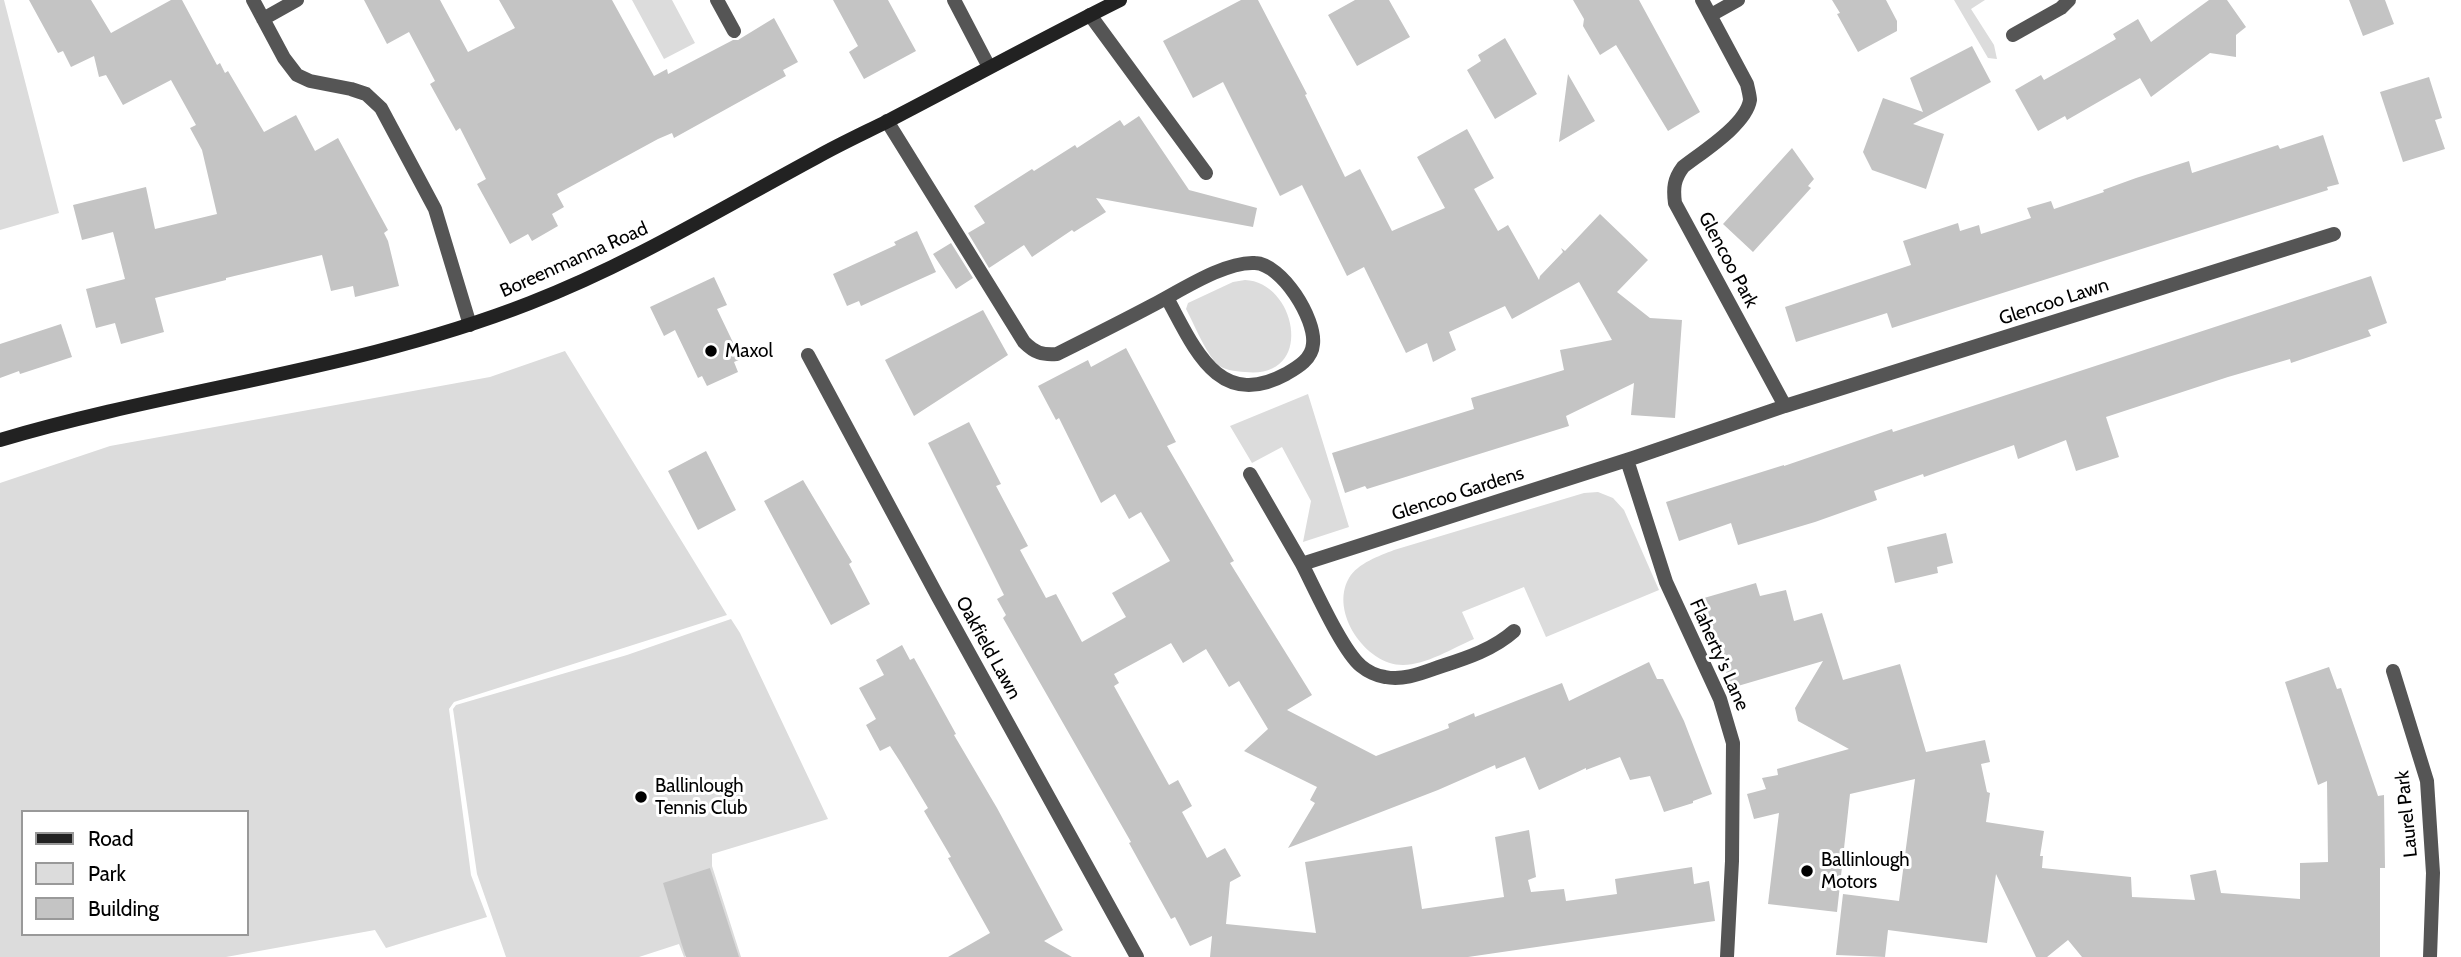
<!DOCTYPE html>
<html>
<head>
<meta charset="utf-8">
<style>
  body { margin:0 }
  #map { position:relative; width:2461px; height:957px; overflow:hidden; background:#fff; font-family:Cabin,sans-serif }
  canvas { display:block }
  .legend { position:absolute; left:21px; top:810px; width:228px; height:126px; box-sizing:border-box; background:#fff; border:2px solid #999; margin:0; padding:9px 12px; list-style:none; font-size:21px; color:#000 }
  .legend li { display:flex; align-items:center; gap:14px; height:35px }
  .legend b { width:35px; border:2px solid #999 }
</style>
</head>
<body>
<div id="map">
<canvas width="2461" height="957"></canvas>
<ul class="legend">
<li><b style="height:9px;background:#222"></b>Road</li>
<li><b style="height:19px;background:#dcdcdc"></b>Park</li>
<li><b style="height:19px;background:#c4c4c4"></b>Building</li>
</ul>
</div>
<script>
const ctx = document.querySelector('canvas').getContext('2d');
ctx.lineJoin = 'round';
function paint(path, color) { ctx.fillStyle = color; ctx.fill(path, 'evenodd'); }
function stroke(path, color, width, dash) { ctx.strokeStyle = color; ctx.lineWidth = width; ctx.lineCap = dash ? 'butt' : 'round'; ctx.setLineDash(dash || []); ctx.stroke(path); }
function label(font, color, halo, rows, align = 'center') {
  ctx.font = font + ' Cabin,sans-serif'; ctx.lineWidth = 6; ctx.setLineDash([]); ctx.textBaseline = 'middle'; ctx.strokeStyle = halo; ctx.fillStyle = color; for (const [text, x, y, turn = 0] of rows) {
    ctx.save(); ctx.translate(x, y); ctx.rotate((+turn || 0) * Math.PI / 180); ctx.textAlign = isNaN(turn) ? turn : align; if (halo) ctx.strokeText(text, 0, 0); ctx.fillText(text, 0, 0); ctx.restore();
  }
}
paint(new Path2D(`
  M0,0H4L59,213L0,230Z
  M632,0H672L695,43L664,59Z
  M1954,0H1985L1971,9L1994,45L1997,59L1988,58Z
  M1245,280C1297,282 1316,380 1245,372C1235,371 1223,371 1215,362C1203,347 1195,326 1186,309L1188,303L1233,282Z
  M565,351L727,615L454,702L449,709L471,875L487,917L386,948L375,930L226,957H0V483L110,446L490,377ZM23,812H247V934H23Z
  M1308,394L1349,527L1303,542L1311,501L1282,447L1252,463L1230,426Z
  M1598,492L1613,498L1624,510L1659,590L1546,637L1524,587L1462,612L1474,639C1453,648 1426,665 1403,665C1366,665 1329,612 1349,578C1358,563 1379,556 1394,550L1584,493Z
  M731,619L740,633L828,819L712,854V866L741,957H694L692,954L684,957L679,944L639,957H506L477,874L453,709L456,705L627,655Z`), '#dcdcdc');
paint(new Path2D(`
  M29,0H91L111,33L171,0H182L217,65L220,63L225,73L228,71L264,132L296,115L315,151L338,138L388,230L384,233L388,241L399,286L355,297L353,286L331,291L322,255L226,278V280L155,298L164,332L121,344L115,323L96,328L86,289L125,279L113,232L82,240L73,205L146,187L155,229L217,214L202,150L190,128L196,125L171,80L123,105L106,75L99,77L94,56L71,67L63,51L58,53Z
  M364,0H440L468,52L515,28L499,0H612L654,76L667,69L668,74L733,40H738L774,18L798,62L783,70L786,76L674,138L672,133L658,139L557,194L564,207L552,214L558,226L532,241L528,234L510,244L477,184L486,179L460,128L456,131L430,84L435,81L409,32L387,44Z
  M833,0H888L916,51L864,79L849,52L858,46Z
  M1241,0H1258L1307,94L1305,95L1345,177L1360,169L1392,231L1445,208L1417,157L1467,129L1494,178L1474,189L1498,231L1508,225L1539,280L1540,276L1563,252L1561,248L1565,251L1600,214L1648,260L1617,292L1650,318L1682,320L1675,418L1631,415L1634,383L1566,416L1569,426L1367,489L1365,486L1345,493L1332,453L1474,409L1471,398L1564,370L1560,350L1612,340L1579,282L1512,319L1505,306L1449,332L1456,350L1433,362L1427,343L1406,353L1364,267L1347,276L1302,185L1280,196L1223,82L1193,98L1163,41Z
  M1355,0H1389L1410,37L1357,66L1328,15Z
  M1573,0H1639L1700,112L1668,131L1616,45L1600,55L1583,26L1584,19Z
  M1832,0H1886L1897,21V31L1858,52L1837,14L1840,13Z
  M2209,0H2227L2246,27L2236,35V57L2210,53L2151,97L2140,78L2067,120L2065,116L2038,131L2015,90L2041,75L2044,80L2092,53L2116,39L2113,34L2138,19L2151,42Z
  M2349,0H2385L2394,24L2363,36Z
  M1505,38L1537,94L1495,119L1467,70L1481,61L1478,55Z
  M1972,46L1991,82L1913,124L1944,134L1926,189L1872,170L1863,152L1883,98L1923,112L1910,78Z
  M1568,74L1595,121L1559,142Z
  M2429,77L2442,118L2435,120L2445,149L2403,162L2380,92Z
  M1139,116L1189,190L1257,208L1253,227L1096,198L1106,212L1074,232L1072,230L1032,257L1024,245L989,268L968,233L985,223L974,206L1032,169L1034,171L1075,145L1077,148L1120,120L1124,126Z
  M2323,135L2339,184L2327,187L2328,190L1892,328L1887,313L1796,342L1785,307L1911,265L1903,241L1958,223L1960,231L1979,225L1981,234L2031,218L2027,208L2051,201L2054,209L2104,192L2103,190L2136,178L2189,161L2192,173L2278,145L2280,149Z
  M1792,148L1814,179L1808,186L1811,188L1753,252L1723,224Z
  M917,231L936,272L861,306L859,301L847,306L833,274L896,245L894,242Z
  M951,243L973,278L956,289L933,254Z
  M2371,276L2387,323L2368,330L2371,336L2291,363L2290,359L2228,377L2106,417L2119,457L2076,471L2066,440L2018,459L2014,445L1924,477L1923,474L1874,491L1877,500L1815,522L1738,545L1731,523L1679,541L1666,502L1784,465V466L1892,429L1893,432Z
  M714,277L727,305L717,309L741,359L734,362L738,372L707,386L702,376L698,378L675,330L664,336L650,307Z
  M983,310L1008,355L914,416L885,360Z
  M61,324L72,357L20,374L19,371L0,378V344Z
  M1126,348L1176,442L1167,446L1234,561L1230,563L1312,695L1287,710L1376,756L1449,728L1448,724L1474,713L1475,717L1562,683L1569,701L1649,662L1657,679H1663L1684,721L1712,794L1693,801V803L1664,812L1650,776L1630,780L1620,757L1586,770V768L1539,790L1525,757L1496,769L1495,765L1438,790L1288,848L1315,803L1310,800L1317,787L1244,751L1268,729L1239,681L1229,687L1206,649L1183,663L1171,643L1114,674L1119,683L1114,686L1169,785L1178,780L1192,806L1182,812L1207,858L1225,848L1241,876L1230,882L1226,924L1316,933L1305,862L1412,846L1422,909L1504,897L1495,837L1529,830L1536,877L1528,880L1531,892L1564,889L1566,901L1617,894L1615,879L1692,867L1694,884L1709,881L1715,921L1468,957H1210L1212,936L1190,946L1175,917L1171,919L1129,843L1131,842L1003,618L1006,615L997,599L1004,595L928,443L969,422L1001,484L996,486L1028,546L1020,550L1046,598L1056,594L1082,642L1126,617L1112,593L1170,561L1141,512L1129,519L1115,494L1101,503L1059,418L1056,420L1038,386L1088,360L1091,367Z
  M706,451L736,510L698,530L668,471Z
  M803,480L852,562L849,564L870,604L831,625L764,501Z
  M1946,533L1953,563L1937,567L1938,573L1895,583L1887,547Z
  M1756,583L1760,596L1786,590L1794,621L1822,613L1843,680L1900,664L1926,752L1985,740L1990,762L1981,764L1987,792L1990,793L1986,822L2044,831L2040,856H2043L2042,868L2131,877L2132,897L2195,900L2190,875L2216,870L2221,893L2300,899V863L2328,862L2327,781L2318,785L2285,682L2329,667L2337,689L2341,688L2378,796L2384,795L2385,868H2380V957H2082L2068,940L2047,957H2036L1996,874L1987,943L1888,930L1885,957L1836,955L1843,894L1899,901L1915,779L1850,794L1837,912L1768,904L1779,813L1754,819L1747,794L1766,789L1762,778L1778,775L1777,769L1849,749L1798,721L1795,708L1823,661L1731,688L1704,598Z
  M902,645L910,660L914,658L956,734L954,735L997,808L1063,930L1044,941L1072,957H948L990,933L948,858L951,857L924,811L928,808L901,763L890,746L880,751L866,725L876,719L859,688L884,675L876,660Z
  M710,868L739,957H686L681,942L663,883Z`), '#c4c4c4');
stroke(new Path2D(`
  M253,0L284,58L297,75L310,81L351,89L366,94L381,108L435,209L470,325
  M717,0L734,31
  M954,0L989,67
  M1090,15L1206,173
  M1711,15L1738,0
  M263,19L297,0
  M2013,35L2061,8L2069,0
  M887,121L1024,342C1035,353 1042,355 1057,354C1089,338 1121,322 1153,305C1180,291 1225,261 1255,263C1282,264 1316,319 1313,344C1312,359 1298,367 1286,374C1218,411 1194,347 1167,298
  M808,355L938,597L1137,957
  M1785,406L2334,234
  M1627,460L1666,582L1720,699L1733,743L1732,861L1727,957
  M1250,474L1302,564L1633,458L1785,406L1675,203C1673,188 1674,179 1683,167C1702,152 1746,125 1750,100C1750,96 1748,89 1747,84L1702,0
  M1302,564C1315,589 1342,650 1361,666C1367,671 1377,676 1385,677C1405,681 1424,672 1442,666C1467,658 1494,649 1514,631
  M2393,671L2427,781L2433,873L2430,957`), '#555', 14);
stroke(new Path2D(`
  M0,440C175,388 359,370 530,303C631,264 722,208 817,157C840,144 864,133 888,121C965,81 1042,39 1120,0`), '#222', 14);
for (const [x, y, r, color] of [
  [711,351,7,"#000"],
  [641,797,7,"#000"],
  [1807,871,7,"#000"]
]) { const dot = new Path2D(); dot.arc(x, y, r, 0, 2 * Math.PI); ctx.fillStyle = color; ctx.fill(dot); stroke(dot, '#fff', 2.5); }
label('19px', '#000', '#fff', [
  ["Boreenmanna Road",574,260,-24],
  ["Glencoo Park",1728,260,62],
  ["Glencoo Lawn",2054,302,-18],
  ["Glencoo Gardens",1458,494,-18],
  ["Oakfield Lawn",988,648,61],
  ["Flaherty's Lane",1719,655,66],
  ["Laurel Park",2407,814,-96]
]);
label('19px', '#000', '#fff', [
  ["Maxol",725,351],
  ["Ballinlough",655,786],
  ["Tennis Club",655,808],
  ["Ballinlough",1821,860],
  ["Motors",1821,882]
], 'left');
</script>
</body>
</html>
